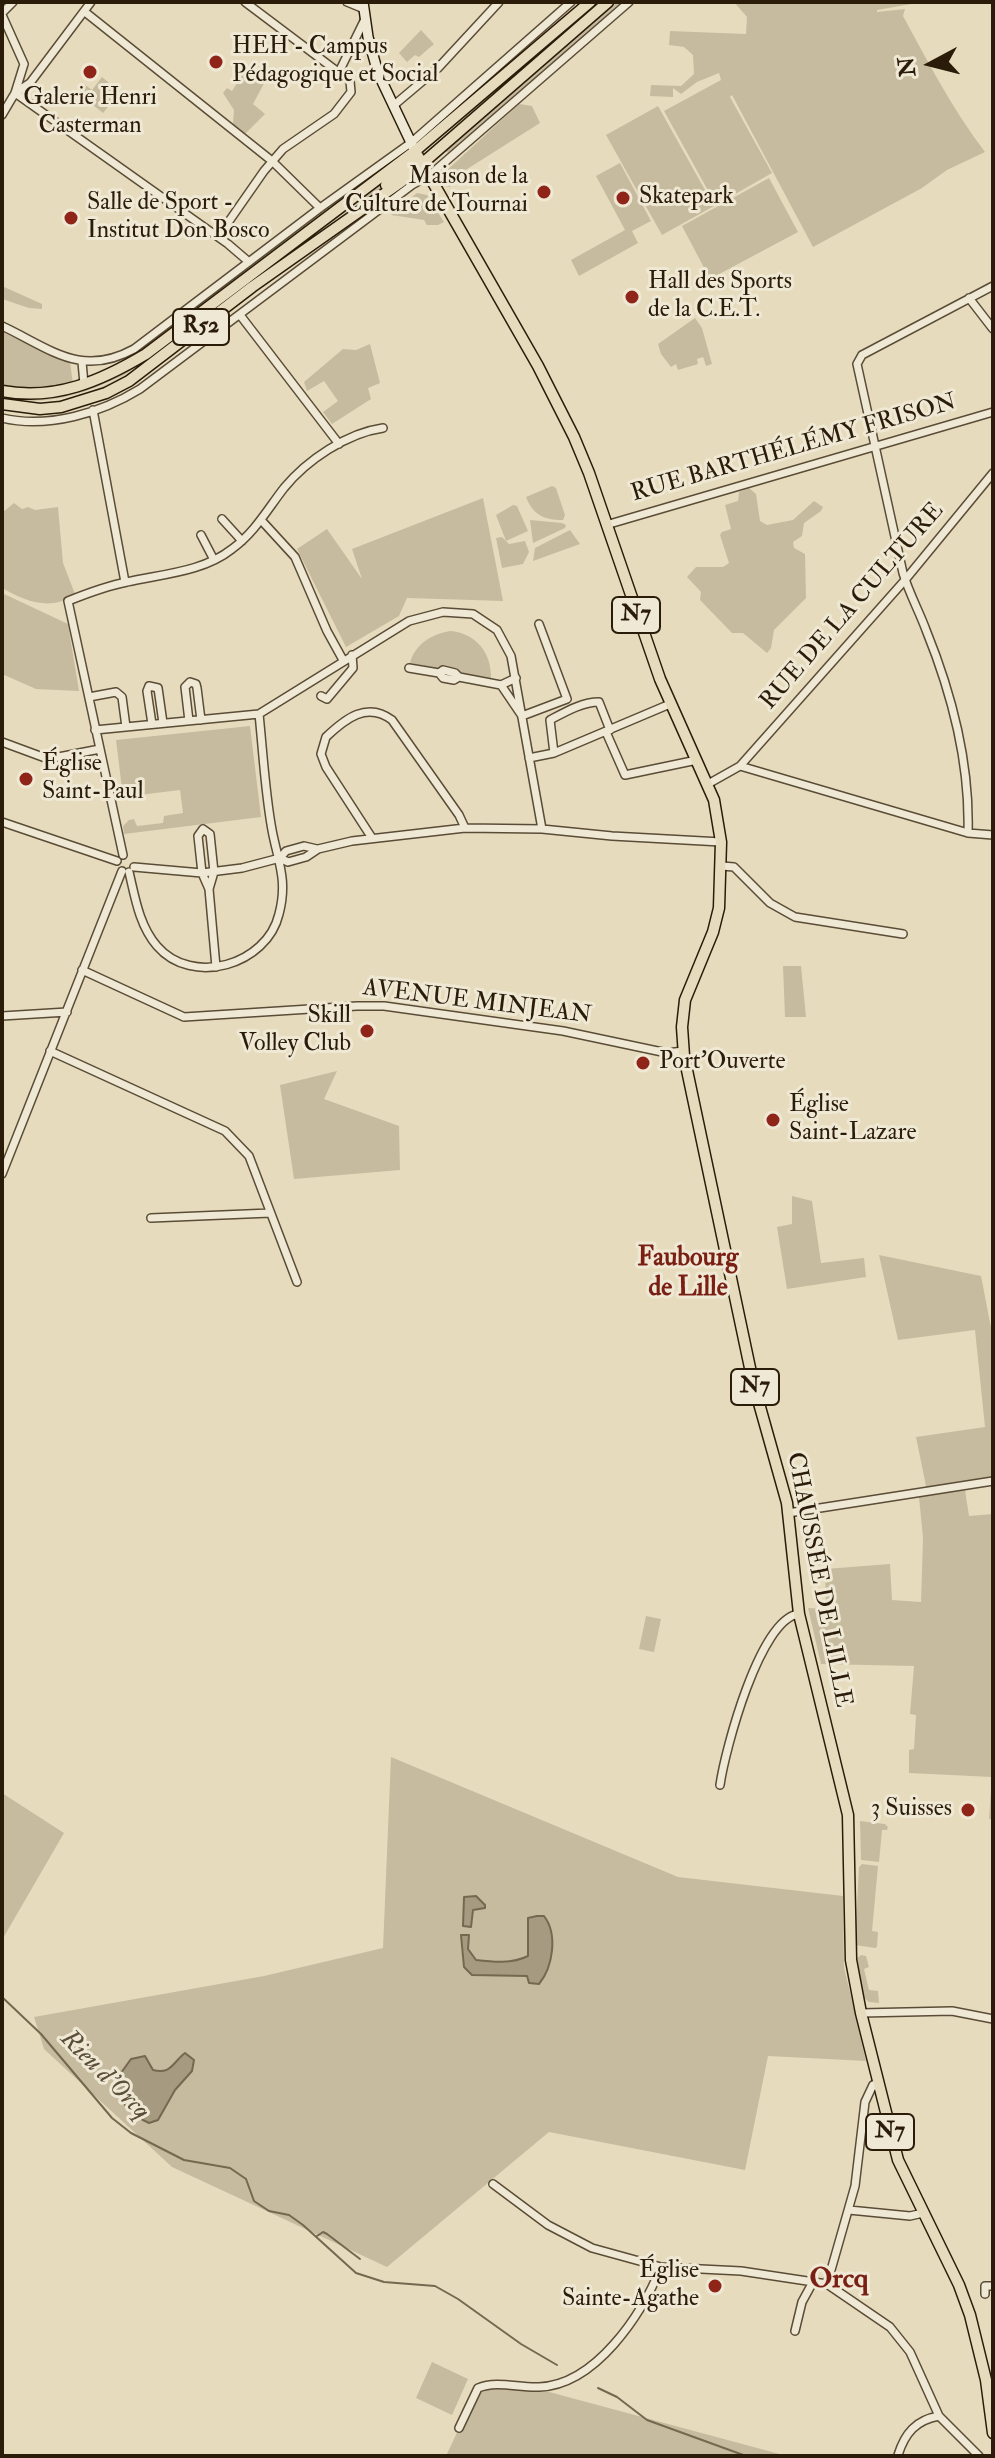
<!DOCTYPE html>
<html>
<head>
<meta charset="utf-8">
<style>
  body { margin:0 }
  #map { position:relative; width:995px; height:2458px; overflow:hidden; background:#e6dcbd; font-family:"IM FELL Double Pica",serif }
  canvas { display:block }
  .frame { position:absolute; inset:0; border:4px solid #2b1c09; pointer-events:none }
  .north { position:absolute; left:891px; top:24px; width:80px; height:80px; -webkit-text-stroke:6px #efe8d4; paint-order:stroke; rotate:263deg; font-size:22px; font-weight:700; line-height:32px; text-align:center; color:#2b1c09 }
  .north::after { content:''; display:block; margin:auto; width:28px; height:36px; background:#2b1c09; clip-path:polygon(50% 0,100% 100%,50% 72%,0 100%) }
</style>
</head>
<body>
<div id="map">
<canvas width="995" height="2458"></canvas>
<div class="frame"></div>
<div class="north">N</div>
</div>
<script>
const ctx = document.querySelector('canvas').getContext('2d');
ctx.lineJoin = 'round';
function paint(path, color) { ctx.fillStyle = color; ctx.fill(path, 'evenodd'); }
function stroke(path, color, width, dash) { ctx.strokeStyle = color; ctx.lineWidth = width; ctx.lineCap = dash ? 'butt' : 'round'; ctx.setLineDash(dash || []); ctx.stroke(path); }
function label(font, color, halo, rows, align = 'center') {
  ctx.font = font + ' "IM FELL Double Pica",serif'; ctx.lineWidth = 6; ctx.setLineDash([]); ctx.textBaseline = 'middle'; ctx.strokeStyle = halo; ctx.fillStyle = color; for (const [text, x, y, turn = 0] of rows) {
    ctx.save(); ctx.translate(x, y); ctx.rotate((+turn || 0) * Math.PI / 180); ctx.textAlign = isNaN(turn) ? turn : align; if (halo) ctx.strokeText(text, 0, 0); ctx.fillText(text, 0, 0); ctx.restore();
  }
}
paint(new Path2D(`
  M616,2H621L449,154L446,151L452,145Z
  M734,2H923L877,10V12L905,9L903,16C928,62 953,110 985,152L947,170L922,188L813,247L732,95L730,97L772,173L716,205L664,111L721,80L719,73L697,82L681,94L673,88V97L650,96L651,85L681,86L694,74L693,55L684,47L669,45L670,31L746,34L747,17Z
  M421,30L434,44L419,57L415,55L407,62L399,53Z
  M247,68L267,78L253,104L265,114L245,134L233,124L234,110L223,93L227,88L232,91Z
  M102,77L120,92L103,113L79,94L85,85L92,90Z
  M519,104L532,106L540,123L464,171L450,187L445,186V172Z
  M658,106L714,206L662,235L606,135Z
  M620,163L651,221L632,231L638,243L579,276L571,260L625,230L596,176Z
  M393,172L394,175L366,203L166,353L103,391L54,406L33,405C112,397 164,351 225,305C269,272 313,239 357,206L365,198L126,374C87,393 45,408 2,397V394C35,403 64,395 95,385Z
  M769,178L798,232L710,279L682,226Z
  M417,193L427,195L444,222L438,225H427L424,220L391,215Z
  M2,286L42,304V309L29,308L2,299Z
  M695,318L702,328L712,364L706,366L703,357L697,359L698,364L678,370L676,364L671,367L661,354L658,344Z
  M2,332L70,362L73,384L44,389L2,385Z
  M370,344L380,383L368,388L371,399L332,424L323,412L338,401L324,381L307,391L304,382L343,349L356,350Z
  M552,486L556,488L565,515L563,520C544,520 533,515 526,497Z
  M749,488L756,494L760,521L767,525L793,520L814,501L823,507L821,511L804,523L802,536L793,542L794,548L805,554L806,598L774,630L771,648L767,653L743,633H732L700,600L701,592L687,577L696,567H723L729,563L720,535L722,532L731,529L725,505L738,501L739,492Z
  M483,498L503,601L407,598L399,616L346,647L297,549L327,529L362,579L352,549Z
  M14,503L22,509L28,507L35,510L58,507L63,563L75,594C51,612 25,601 2,588V513Z
  M513,505L517,506L528,531L506,541L496,515Z
  M530,520L562,523L566,525L565,528L533,543Z
  M570,530L580,544L533,561L535,548Z
  M502,537L509,544L525,541L529,552L523,564L502,568L496,538Z
  M2,593L68,624L79,691L36,689L2,674Z
  M450,631C476,633 492,653 491,679L410,663C415,644 432,634 450,631Z
  M250,726L261,817L124,834L123,826L129,820L134,819L137,826L163,823L164,816L183,813L180,790L123,797L116,740Z
  M783,966H801L806,1017H785Z
  M337,1071L324,1099L399,1126L400,1170L294,1179L280,1085Z
  M792,1196L812,1201L821,1263L864,1258L866,1277L787,1289L777,1227L792,1224Z
  M879,1255L981,1276L993,1338V1481L927,1491L916,1437L985,1427L975,1330L898,1340Z
  M965,1490L969,1516L993,1514V1819H989L992,1777L909,1773V1750L914,1749L916,1715L910,1714L914,1666L821,1664L808,1608L826,1609L825,1569L890,1564L892,1600L921,1602L923,1538L919,1497Z
  M646,1616L661,1619L654,1652L639,1649Z
  M391,1757L678,1877L843,1896L844,1967L866,2061L768,2056L745,2170L549,2132L387,2267L172,2167L44,2049L34,2017L264,1976L383,1948Z
  M2,1793L64,1833L2,1940Z
  M860,1821L885,1824L888,1827L887,1830H882L879,1862L861,1860Z
  M862,1864L878,1866L872,1931L878,1932L877,1947L875,1948L855,1945L859,1867Z
  M861,1955L866,1956L869,1967L864,1969L869,1990L878,1991L879,2003L869,2002L864,1998L857,1958Z
  M432,2362L468,2379L452,2415L416,2398Z
  M527,2386L787,2456H446L478,2388Z`), '#c6bb9e');
const water = new Path2D(`
  M476,1896L485,1905V1908L473,1910L471,1927L463,1926L464,1897Z
  M537,1916H544C558,1934 553,1967 539,1984L529,1983L527,1976L472,1975L464,1967L461,1935H469L468,1949L476,1960C493,1962 512,1964 528,1956V1918Z
  M185,2053L194,2060L192,2071L175,2090L158,2120L149,2123C133,2116 122,2104 115,2088L118,2077L131,2059L145,2056L153,2070C171,2075 173,2062 185,2053Z`);
paint(water, '#a69b80');
stroke(water, '#756850', 2);
stroke(new Path2D(`
  M2,1997L41,2034L112,2118L131,2133L184,2160L230,2168L246,2179L254,2201L269,2211L289,2215L303,2225L356,2273L384,2282L435,2286L458,2299L521,2344L557,2365
  M317,2236L323,2232L327,2234L360,2259
  M598,2388L617,2397L647,2420L746,2456`), '#756850', 2);
const street = new Path2D(`
  M347,2L364,9
  M85,12L272,161L320,208
  M2,13L13,2
  M2,15L24,64
  M338,74L365,19
  M15,93L228,244L249,262
  M15,93L30,83L91,2
  M393,106L438,68L499,2
  M2,115L15,93L24,64
  M218,237L264,171L283,149L334,114L351,92L350,81L245,2
  M969,298L993,329
  M240,315L339,444
  M2,326C51,349 81,378 134,349L320,208L412,142L571,2
  M82,362L84,384
  M93,410L125,582
  M2,418C48,429 101,413 140,389L412,185L430,175L629,2
  M222,519L242,541
  M262,521L295,557L327,631L343,660
  M606,525L993,412
  M201,535L214,560
  M409,668L439,673L443,678L454,680L459,677
  M439,673L443,670L455,673L459,677L501,685
  M516,678L501,685L522,716L567,699L539,624
  M321,696L327,699L353,668L352,655
  M89,697L116,692L122,697L126,727
  M189,721L185,687L190,682L196,684L197,688L201,720
  M152,724L147,691L149,686L158,688L163,723
  M95,730L259,714L409,621L443,612L473,614L497,630L511,656L542,829
  M606,732L625,775L697,760
  M2,742L48,759L100,749
  M554,753L550,720C565,712 582,702 599,702L610,730
  M529,758L554,753L670,704
  M740,766L968,833L993,835
  M708,784L740,766L905,580L993,473
  M2,822L117,861
  M203,829L210,834L214,872L209,889L202,873L198,836Z
  M968,833C970,764 952,694 926,630C919,611 909,593 903,573L857,364L862,355L993,286
  M372,838L326,767L321,754L326,737C345,719 367,701 392,720L459,815L465,828
  M123,855L68,601C88,593 106,586 127,582C162,574 203,572 232,549C255,532 267,510 284,488C307,460 347,433 383,428
  M280,858L288,862L306,857L318,849L352,841L465,828L542,829L612,836L721,842
  M722,866L734,867L770,903L795,917L903,934
  M134,867L202,873L242,868L280,858L286,851L304,846L317,849
  M129,872C135,897 139,925 157,946C192,987 267,965 279,914C288,880 278,862 272,830C265,792 263,752 259,714
  M209,889L216,967
  M82,970L184,1017L357,1006H384L563,1031L667,1053L683,1051
  M2,1016L67,1012
  M50,1051L225,1131L249,1156L297,1282
  M2,1174L122,871
  M151,1218L270,1213
  M788,1513L993,1481
  M720,1785C725,1750 760,1618 799,1614
  M861,2013L952,2011L993,2019
  M493,2184L548,2225L592,2248L661,2267L741,2271L827,2284L890,2327L910,2352L939,2416L979,2456
  M849,2210L910,2216L923,2213
  M827,2284L855,2186L865,2102L873,2085L878,2083
  M985,2294V2286H993
  M795,2331L802,2302L814,2280
  M459,2428L478,2388C497,2380 518,2388 539,2387C596,2385 642,2314 661,2267
  M898,2455C905,2433 916,2420 939,2416`);
const secondary = new Path2D(`
  M363,2L368,37L378,73L415,151`);
const primary = new Path2D(`
  M415,151L538,366L574,437L589,473L660,679L714,800L721,842L719,908L713,932L685,1000L682,1027L684,1056L753,1382L787,1503L799,1614L848,1815L851,1960L861,2013L898,2160L959,2285L970,2315L986,2380L993,2433
  M386,185L414,162
  M2,391C55,401 101,381 146,354L415,151L590,2
  M2,404L40,409L61,407L106,393L129,381L252,287L401,182L608,2`);
stroke(street, '#5a4c36', 10);
stroke(secondary, '#2b1c09', 12);
stroke(primary, '#2b1c09', 13);
stroke(street, '#efe8d4', 7);
stroke(secondary, '#efe8d4', 9);
stroke(primary, '#e6dcbd', 10);
for (const [x, y, r, color] of [
  [216,62,8,"#8f2418"],
  [90,72,8,"#8f2418"],
  [544,192,8,"#8f2418"],
  [623,198,8,"#8f2418"],
  [71,218,8,"#8f2418"],
  [632,297,8,"#8f2418"],
  [26,779,8,"#8f2418"],
  [367,1031,8,"#8f2418"],
  [643,1063,8,"#8f2418"],
  [773,1120,8,"#8f2418"],
  [968,1810,8,"#8f2418"],
  [715,2286,8,"#8f2418"]
]) { const dot = new Path2D(); dot.arc(x, y, r, 0, 2 * Math.PI); ctx.fillStyle = color; ctx.fill(dot); stroke(dot, '#efe8d4', 3); }
for (const [x, y, w] of [
  [201,327,56],
  [636,615,48],
  [755,1387,48],
  [890,2132,48]
]) { const box = new Path2D(); box.roundRect(x - w / 2, y - 18, w, 36, 6); ctx.fillStyle = '#efe8d4'; ctx.fill(box); stroke(box, '#2b1c09', 2); }
label('bold 22px', '#2b1c09', null, [
  ["R52",201,327],
  ["N7",636,615],
  ["N7",755,1387],
  ["N7",890,2132]
]);
label('24px', '#2b1c09', '#efe8d4', [
  ["HEH - Campus",232,48],
  ["Pédagogique et Social",232,76],
  ["Galerie Henri",90,99,"center"],
  ["Casterman",90,127,"center"],
  ["Maison de la",528,178,"right"],
  ["Culture de Tournai",528,206,"right"],
  ["Skatepark",639,198],
  ["Salle de Sport -",87,204],
  ["Institut Don Bosco",87,232],
  ["Hall des Sports",648,283],
  ["de la C.E.T.",648,311],
  ["Église",42,765],
  ["Saint-Paul",42,793],
  ["Skill",351,1017,"right"],
  ["Volley Club",351,1045,"right"],
  ["Port'Ouverte",659,1063],
  ["Église",789,1106],
  ["Saint-Lazare",789,1134],
  ["3 Suisses",952,1810,"right"],
  ["Église",699,2272,"right"],
  ["Sainte-Agathe",699,2300,"right"]
], 'left');
label('24px', '#2b1c09', '#efe8d4', [
  ["RUE BARTHÉLÉMY FRISON",794,449,-16],
  ["RUE DE LA CULTURE",853,607,-49],
  ["AVENUE MINJEAN",477,1003,7],
  ["CHAUSSÉE DE LILLE",818,1580,79]
]);
label('bold 26px', '#7a1f14', '#efe8d4', [
  ["Faubourg",688,1259],
  ["de Lille",688,1289]
]);
label('italic 26px', '#5c4f39', '#efe8d4', [
  ["Rieu d'Orcq",104,2076,45]
]);
label('bold 28px', '#7a1f14', '#efe8d4', [
  ["Orcq",839,2281]
]);
</script>
</body>
</html>
